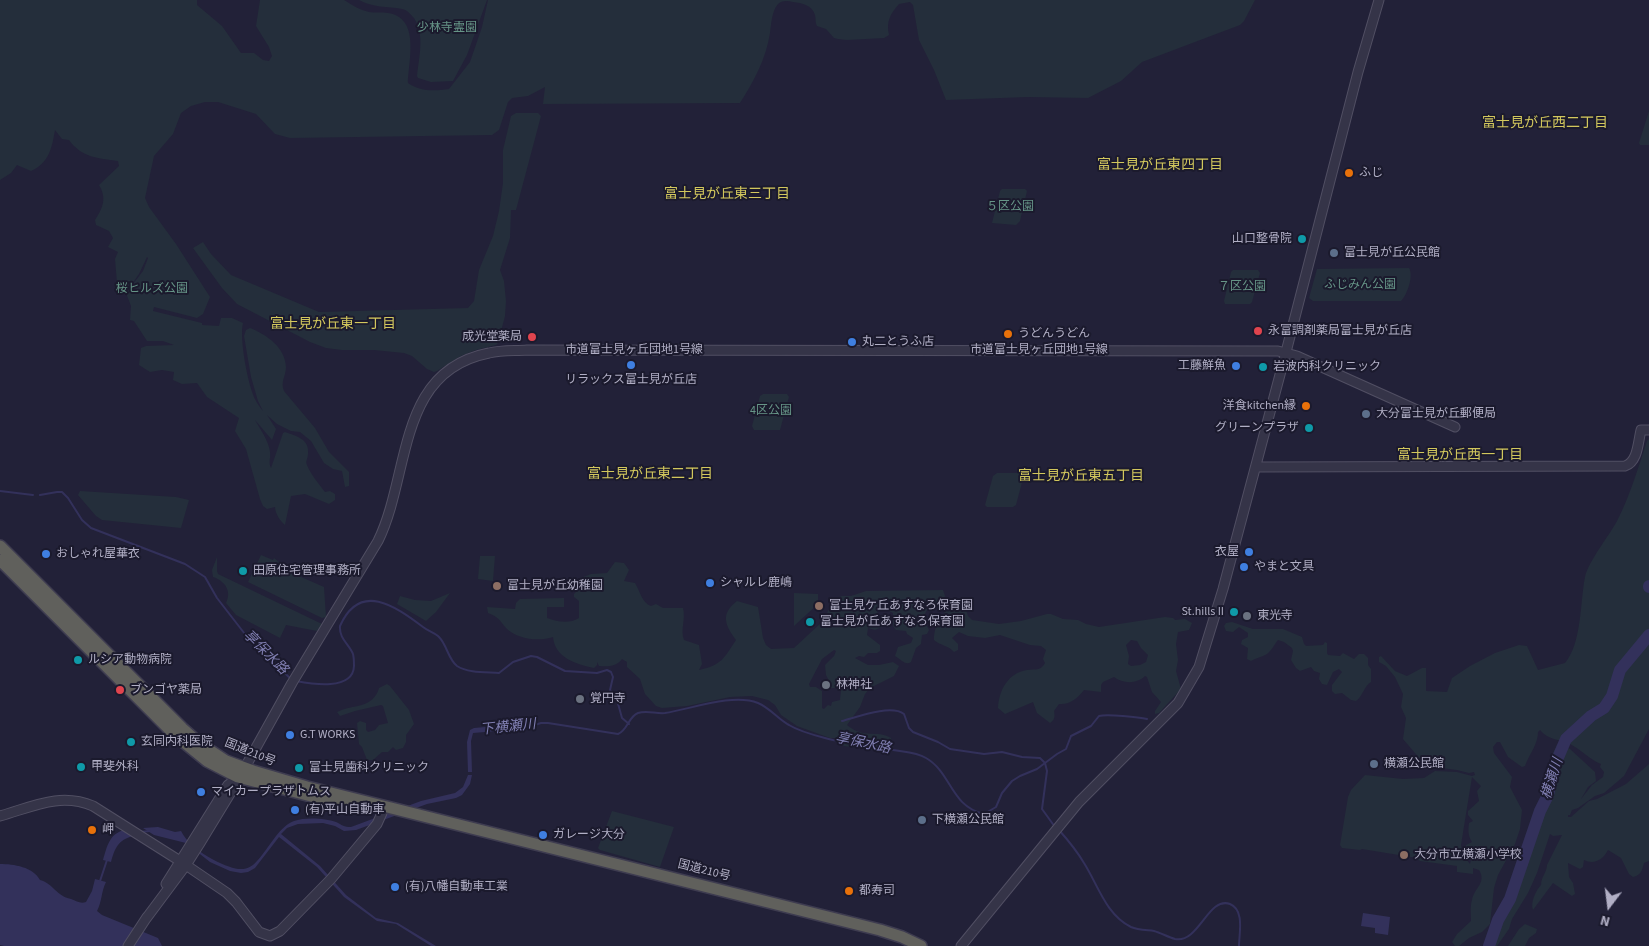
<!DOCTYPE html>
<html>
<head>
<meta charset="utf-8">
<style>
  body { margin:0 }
  #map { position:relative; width:1649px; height:946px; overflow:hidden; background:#222138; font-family:"Source Sans 3",sans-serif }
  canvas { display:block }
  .north { position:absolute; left:1584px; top:881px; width:50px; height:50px; -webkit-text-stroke:4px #1b1a2d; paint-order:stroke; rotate:195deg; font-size:14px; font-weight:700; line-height:20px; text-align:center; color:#b1afc5 }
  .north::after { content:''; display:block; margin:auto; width:18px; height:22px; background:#b1afc5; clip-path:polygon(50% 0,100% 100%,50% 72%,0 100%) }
</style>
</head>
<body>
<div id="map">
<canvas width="1649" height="946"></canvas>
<div class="north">N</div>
</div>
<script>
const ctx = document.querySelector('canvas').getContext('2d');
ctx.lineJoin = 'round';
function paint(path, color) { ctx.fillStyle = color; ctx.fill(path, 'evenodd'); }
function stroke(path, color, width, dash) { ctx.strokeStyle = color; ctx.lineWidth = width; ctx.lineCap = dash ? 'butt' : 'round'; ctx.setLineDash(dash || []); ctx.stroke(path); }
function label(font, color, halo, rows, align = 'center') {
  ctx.font = font + ' "Source Sans 3","Noto Sans JP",sans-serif'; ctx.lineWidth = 4; ctx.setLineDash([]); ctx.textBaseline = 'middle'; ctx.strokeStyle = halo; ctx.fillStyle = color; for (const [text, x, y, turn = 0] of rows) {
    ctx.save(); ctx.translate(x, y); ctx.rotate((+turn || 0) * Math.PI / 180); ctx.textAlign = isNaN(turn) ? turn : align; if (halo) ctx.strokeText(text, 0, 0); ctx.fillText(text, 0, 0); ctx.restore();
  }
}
paint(new Path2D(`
  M0,0H197V5L222,26L241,53H254L263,60L269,61L272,56L269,47L256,26L260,0H344C352,5 360,10 369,12C375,13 382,12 388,13C420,18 409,59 408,83C421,92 434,91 449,89L470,62L482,27L488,0H1255L1244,21L1240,25L1142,62L1121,81L1088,98L1028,97L946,100L934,70L919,40L913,5L910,2L899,4C890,14 886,22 889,35L884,38L847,40L838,39L834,38L826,29L817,26C815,22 816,19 815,15C812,5 802,3 793,2C788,1 783,0 778,4C772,10 771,25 770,33C766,59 754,81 740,103L543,104L545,87L528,96L512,98L508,102L499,130L492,135L290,138L275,134L256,114L218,102H205L191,106L181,113L173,134L154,156L145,198L149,207L176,244L210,297L203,314L197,318L154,307L153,311L202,323V325L219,326L221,318H232L243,323C239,338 248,387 256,401C258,404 260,408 263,411L258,401L251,377L244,336L246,330L250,328C267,335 285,347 286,367C286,376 280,382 284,391L315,428L329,452L349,472V486L345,487L342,471L333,469L324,463L311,441L300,432L291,431L277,424L267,415L276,429L272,440L255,420C260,429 269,441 270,452C271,458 268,462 271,468L283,433L285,432C296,436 310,439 308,454C308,459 305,461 307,465C311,475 319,484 325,492L330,491L335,494V500L329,504L305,494L291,496L285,525C280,521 275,513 275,507L267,509L263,506L260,499L246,449L235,431L239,418L207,397L197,383L182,384L173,380L174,372L162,370L150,372L139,365L141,348L146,346L174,345L163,341H147L134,321L130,320L131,306L126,293L143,271L148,258L147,257L139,274L129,288L123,287L117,283L115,259L118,252L108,247L113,238L109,231L96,225L95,220C103,208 107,198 99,185L119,166L118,161C98,158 82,158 69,140L62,139L55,130C52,148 49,163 31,171L17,165L11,173L0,180Z
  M359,0H487L467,55L453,81L431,82L418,78L417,76C419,57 425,35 414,18C410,14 408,10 402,9C387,6 373,8 359,0Z
  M1649,111V145H1640L1639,143Z
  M516,113H538L541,116L516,210H511L510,238L500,270L504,281L506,301L505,316L498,343L496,345L476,350L461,356L437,371L434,372L427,369L412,356L404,353L374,350H342L326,348L310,342L237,304L222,288L193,248L203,242L211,254L231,275L319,312L468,308L474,301L479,270L493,236L499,211L503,183V150L511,116Z
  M1002,189H1025L1027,191L1020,221L1016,225L992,223L1000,191Z
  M1409,268C1414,276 1407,295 1401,301H1313L1309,298L1317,269Z
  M1233,270H1258L1260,273L1252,302L1250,304H1225L1224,301L1231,272Z
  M763,394H787L789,397L780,430H754L752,426L760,396Z
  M1649,439V729L1624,776L1604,793L1595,796L1578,808L1572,810L1570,815H1568V817H1571L1589,801L1597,799L1626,784L1649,764V861L1644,863C1642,871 1641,875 1633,877L1629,874L1621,858L1608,850C1603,860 1594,865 1584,860L1583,867L1580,869L1568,863L1569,877L1573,883L1575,894L1572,896L1553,883L1533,910C1530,903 1536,890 1541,885C1541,877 1547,872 1547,865L1562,835L1553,836L1550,834L1537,873L1528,893L1512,919L1509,929L1497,946H1487L1496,927L1512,897L1516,883L1523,867L1530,845L1534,820L1551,764L1552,755L1557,745H1563L1570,749L1595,772L1596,781L1588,787L1581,799L1592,785L1603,777L1604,772L1600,767L1601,764C1592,761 1580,749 1570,744C1559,739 1548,740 1540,730L1538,732C1538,745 1529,754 1525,766L1522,767L1508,757L1500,742H1497L1493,747L1494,753L1512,777L1510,787L1522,810L1520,829L1515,844L1498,875L1494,888L1490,924L1482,932L1469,938L1459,946H1455L1452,942L1457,934L1471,921C1471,914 1470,906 1472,900C1474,888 1487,883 1479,870L1473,868V874L1457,872V866L1420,861L1417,858L1362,849L1360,850L1342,848L1340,845L1348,797L1351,790L1365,775L1403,779L1424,778L1435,771L1457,772L1472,776L1475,775L1474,772L1469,773L1457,770L1426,766L1403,739L1406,718L1401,707L1403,694L1395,677L1386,666L1379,662V657L1381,656L1395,671L1407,676L1422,668H1426V691L1447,692L1452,678L1470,666L1495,653L1519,645L1527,646L1538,670L1565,663C1582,643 1580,602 1585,577C1588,562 1609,536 1617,521C1630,496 1638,468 1647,441ZM1472,777L1481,786L1477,791L1479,801L1468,811V815L1473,821L1469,823C1468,830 1468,836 1472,842L1466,845L1464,850L1467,859L1471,860L1470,864L1462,854L1461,845Z
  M997,473H1022L1024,475L1016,505L1013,507H987L985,505L993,476Z
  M80,491L176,497L189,500L181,528L102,520L96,516L78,495Z
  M261,555L273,560L274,558L292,573L324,587L326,617L322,618L248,582Z
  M480,556H495L493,581L478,579Z
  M217,557V571L218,574L322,624L317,631L286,625L280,638L236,615L226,603C232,591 225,581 213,577L212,570Z
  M615,562L624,563L629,570L624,581L635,583C640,591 642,603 651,606L656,604L663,608H683C686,619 680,630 684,640L699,645L702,664L699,670C722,665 724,658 736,640C725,625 720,614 737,601L758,607L763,638L766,645L771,649L794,648L823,621L832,603L837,598L842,596H851L866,591L943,590L945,596L943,603C930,608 929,603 923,619L929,630L927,634L922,635L921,644L916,648L911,662C906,666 900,659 895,656L898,647L911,643L913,638L907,634L906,631L896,630L893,626V613L883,608L880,604C874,615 880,615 882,627L875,630L868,628L867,635L880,645V651L877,653H868L864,657L859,656L855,658L868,665H879L893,662L899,666L894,676L870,688L865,694L860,707L847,725C865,740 876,729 891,738L893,746L887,752L844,746L835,738H830L797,726L781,715L775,705L768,700L752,696L730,697L687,706L662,708L656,706L645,694L640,679L627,667V662L622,659C617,666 609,667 599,666L597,662V665L594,668C576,664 555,658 553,637C538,642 517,639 506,628C499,620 499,617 488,613L487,607L515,609L516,603L520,599L564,598V607H547V618C558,622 569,624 579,618V601L574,597V594L578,590L573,587V581L591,574L607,573ZM834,650L836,651L834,656L825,665L826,675L829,681L827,685L828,688H834L836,687L838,677L841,690L840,700L832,702L831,706L828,705L824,709L822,708V691L816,687H810L809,684L822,659Z
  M450,593L436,612L426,621L397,604L400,596L415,600L431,601Z
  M794,593L818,594V604L794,626Z
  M962,604L965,606L968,616L972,620L999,624L1021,621L1047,614H1051L1063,619L1078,620L1086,624L1099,627L1165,617L1173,618L1175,620L1185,619L1192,623L1189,630L1178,632L1176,644L1178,660L1176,671L1181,689L1159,713L1155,714V711L1161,702L1152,692L1147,677L1145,676C1137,684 1123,684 1114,677L1103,682L1101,685V692L1084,690C1078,698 1070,705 1059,704L1054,711C1055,716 1055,720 1050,723L1037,713L1033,702L1005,714L998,708C999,690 1008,673 1027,670C1035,669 1041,671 1045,663L1043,659L1046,650L1041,646L1030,645L1000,635L985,638L968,636L959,632L952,638L958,644V650L954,652C948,645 941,646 934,640C934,623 944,606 962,604ZM1131,640L1137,641L1141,648L1148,655L1146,662L1140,665L1131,666L1128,664L1129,656L1126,645Z
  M1232,622L1253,629H1283L1302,637L1304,644L1306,646L1323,645L1325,642L1327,643V653L1328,655L1340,656L1343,653L1354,659L1359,654H1364L1368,658V665L1371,669V682C1364,686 1363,696 1356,701L1351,700L1342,693L1335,694L1332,691V685L1342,672L1339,669L1333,672L1327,685L1322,684L1319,679L1320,673L1314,671L1311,667L1300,671L1296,668L1291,660L1293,651L1292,648L1284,642L1278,640C1274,645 1272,650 1267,654C1262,657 1256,658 1251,661L1247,659L1248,648L1241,644L1242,640L1248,637V633L1239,627L1233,632L1226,631L1224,626L1226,623Z
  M387,684L390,686L409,710L414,724L406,735V742L403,748L396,750L393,747L388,752H382L373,760H367L362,747L359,744L357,723L360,721L366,723V730L368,732L375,730L379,725L388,723L383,706L381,705L355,711L340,716L337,712C353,704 373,709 379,688Z
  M612,811L674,827L660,867L600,850L598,848Z
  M1525,924L1537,929L1536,933L1529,938L1525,946H1508L1519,929Z`), '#242e3b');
paint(new Path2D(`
  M497,726V731L473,733L471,741L472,772H468L467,742L470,730L474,728Z
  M468,775H472L470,784L462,795L456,798L427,804L356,830L344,831L335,826L323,823L298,824L287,828L281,834L320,866L346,895L376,918L398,923L436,946H431L396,924L377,921L344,897L317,867L279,837L255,868L248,872L241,873L230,871L210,862L186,843L154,835L143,828L158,827L175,832L181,831C186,842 201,853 212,859C252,880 253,866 276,836C281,830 286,824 294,821C305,817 325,818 336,822C342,825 344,827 351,827L421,801L455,793L463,787Z
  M124,830L133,836C118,840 115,848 111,862L103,860C107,847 109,834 124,830Z
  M0,864C14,864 33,867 40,880C54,884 56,896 71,899C77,901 80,904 86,902L92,891L95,879L106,882C101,892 102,902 97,911L102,915L158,938L162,946H4L0,945Z
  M1363,913L1390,917L1388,935L1375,933V928L1361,926Z`), '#33315b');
stroke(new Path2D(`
  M0,491L33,495
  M40,495L57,492H62L68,498L82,520L91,528L185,564L205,577L217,598L248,638L292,680
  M296,681C312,684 353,691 354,666C354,662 354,658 353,654C349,644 339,639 340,626C360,581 395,606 423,627C428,631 435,633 439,637C447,645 448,659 457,666C468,673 486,672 499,673L513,662L531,656L537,657L565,671L597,673L607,670L611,672L613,677L610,690L617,700L622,718L629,724
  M842,721C857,717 891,704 904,714L909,728L913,732L938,742L950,749L984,754L1002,752L1022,757L1040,758L1045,763L1047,771L1042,809L1055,827
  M495,729L525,728L541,723H548L618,734C628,730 628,717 638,713C647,710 656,714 665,713C691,709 733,693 758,703C770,708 778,719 789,725C802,733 818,736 833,740C852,744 873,747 893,750C904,752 916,752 926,758C952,773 950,806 984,814L996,807L1002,793L1012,781L1020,776L1037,769L1057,754L1066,749L1071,736L1091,726L1099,716C1107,714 1139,717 1147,719
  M1059,830C1067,839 1078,853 1084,863C1098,885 1106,915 1131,927C1138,930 1147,930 1154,931C1161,933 1168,937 1175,939C1199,944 1208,896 1230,904C1245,910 1239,934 1239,946
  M140,832L150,831
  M100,881L107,860`), '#33315b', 2);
stroke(new Path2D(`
  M1649,586V587
  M1489,946L1498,920L1510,899L1540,811L1548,795L1554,767L1566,739L1591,716L1604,708L1612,696L1620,670L1649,635`), '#33315b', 12);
const tertiary = new Path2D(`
  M1256,467L1625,466C1638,462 1638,442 1641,430H1649
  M0,816C32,807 60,792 93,806L180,861L227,893L236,902L259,932L270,936L280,931L331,879L377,824L382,813
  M166,884L228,785L236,779
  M145,920L186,865L200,843L233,789L292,683L378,541C411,474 396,371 489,353C502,350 515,351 527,350L1278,351L1297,356L1455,427
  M128,946L147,917
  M961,946L1079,802L1178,703L1199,667L1223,589L1286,352L1358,72L1379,0`);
const trunk = new Path2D(`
  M0,546L182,728L199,743L226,761L253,771L307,787L880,930L902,937L921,946
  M0,560L175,735L207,761L238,777L357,808`);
stroke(tertiary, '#514f63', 11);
stroke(trunk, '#3e3c50', 14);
stroke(tertiary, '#353448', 9);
stroke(trunk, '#60605c', 11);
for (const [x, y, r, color] of [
  [1349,173,5,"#e8710a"],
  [1302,239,5,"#0f9aa8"],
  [1334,253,5,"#5c6f8a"],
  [1258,331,5,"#e0444e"],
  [1008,334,5,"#e8710a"],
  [532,337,5,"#e0444e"],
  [852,342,5,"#3f7fe0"],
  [631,365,5,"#3f7fe0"],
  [1236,366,5,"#3f7fe0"],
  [1263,367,5,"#0f9aa8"],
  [1306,406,5,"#e8710a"],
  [1366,414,5,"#5c6f8a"],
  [1309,428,5,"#0f9aa8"],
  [1249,552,5,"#3f7fe0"],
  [46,554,5,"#3f7fe0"],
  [1244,567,5,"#3f7fe0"],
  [243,571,5,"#0f9aa8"],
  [710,583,5,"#3f7fe0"],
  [497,586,5,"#8d6e63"],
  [819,606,5,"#8d6e63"],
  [1234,612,5,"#0f9aa8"],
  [1247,616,5,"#6b7280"],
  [810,622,5,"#0f9aa8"],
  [78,660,5,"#0f9aa8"],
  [826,685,5,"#6b7280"],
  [120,690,5,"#e0444e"],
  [580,699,5,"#6b7280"],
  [290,735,5,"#3f7fe0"],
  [131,742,5,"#0f9aa8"],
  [1374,764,5,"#5c6f8a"],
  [81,767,5,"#0f9aa8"],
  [299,768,5,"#0f9aa8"],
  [201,792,5,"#3f7fe0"],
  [295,810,5,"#3f7fe0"],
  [922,820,5,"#5c6f8a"],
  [92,830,5,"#e8710a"],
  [543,835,5,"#3f7fe0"],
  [1404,855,5,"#8d6e63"],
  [395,887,5,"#3f7fe0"],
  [849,891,5,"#e8710a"]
]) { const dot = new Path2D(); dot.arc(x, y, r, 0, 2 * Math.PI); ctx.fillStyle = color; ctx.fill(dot); stroke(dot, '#1b1a2d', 2); }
label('12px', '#669587', '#1b1a2d', [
  ["少林寺霊園",447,28],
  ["５区公園",1010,207],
  ["ふじみん公園",1360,285],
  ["７区公園",1242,287],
  ["桜ヒルズ公園",152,289],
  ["4区公園",771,411]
]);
label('12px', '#b1afc5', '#1b1a2d', [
  ["ふじ",1359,173],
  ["山口整骨院",1292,239,"right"],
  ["富士見が丘公民館",1344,253],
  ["永富調剤薬局富士見が丘店",1268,331],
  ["うどんうどん",1018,334],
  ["成光堂薬局",522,337,"right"],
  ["丸二とうふ店",862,342],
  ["工藤鮮魚",1226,366,"right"],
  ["岩波内科クリニック",1273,367],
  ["リラックス富士見が丘店",631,380,"center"],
  ["洋食kitchen縁",1296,406,"right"],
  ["大分富士見が丘郵便局",1376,414],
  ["グリーンプラザ",1299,428,"right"],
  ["衣屋",1239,552,"right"],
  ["おしゃれ屋華衣",56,554],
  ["やまと文具",1254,567],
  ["田原住宅管理事務所",253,571],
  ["シャルレ鹿嶋",720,583],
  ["富士見が丘幼稚園",507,586],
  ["富士見ケ丘あすなろ保育園",829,606],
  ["St.hills II",1224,612,"right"],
  ["東光寺",1257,616],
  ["富士見が丘あすなろ保育園",820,622],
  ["ルシア動物病院",88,660],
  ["林神社",836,685],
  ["ブンゴヤ薬局",130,690],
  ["覚円寺",590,699],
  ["G.T WORKS",300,735],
  ["玄同内科医院",141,742],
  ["横瀬公民館",1384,764],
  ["甲斐外科",91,767],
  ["富士見歯科クリニック",309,768],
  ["マイカープラザトムス",211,792],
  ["(有)平山自動車",305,810],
  ["下横瀬公民館",932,820],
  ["岬",102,830],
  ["ガレージ大分",553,835],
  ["大分市立横瀬小学校",1414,855],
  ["(有)八幡自動車工業",405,887],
  ["都寿司",859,891]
], 'left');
label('12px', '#b1afc5', '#1b1a2d', [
  ["市道富士見ヶ丘団地1号線",634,350],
  ["市道富士見ヶ丘団地1号線",1039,350],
  ["国道210号",250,753,22],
  ["国道210号",704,871,14]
]);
label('14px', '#d2c75d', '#1b1a2d', [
  ["富士見が丘西二丁目",1545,124],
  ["富士見が丘東四丁目",1160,166],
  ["富士見が丘東三丁目",727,195],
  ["富士見が丘東一丁目",333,325],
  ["富士見が丘西一丁目",1460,456],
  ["富士見が丘東二丁目",650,475],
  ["富士見が丘東五丁目",1081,477]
]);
label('italic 14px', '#807fb2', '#1b1a2d', [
  ["享保水路",265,653,45],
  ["下横瀬川",508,728,-6],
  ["享保水路",863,744,12],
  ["横瀬川",1553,779,-72]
]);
</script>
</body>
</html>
